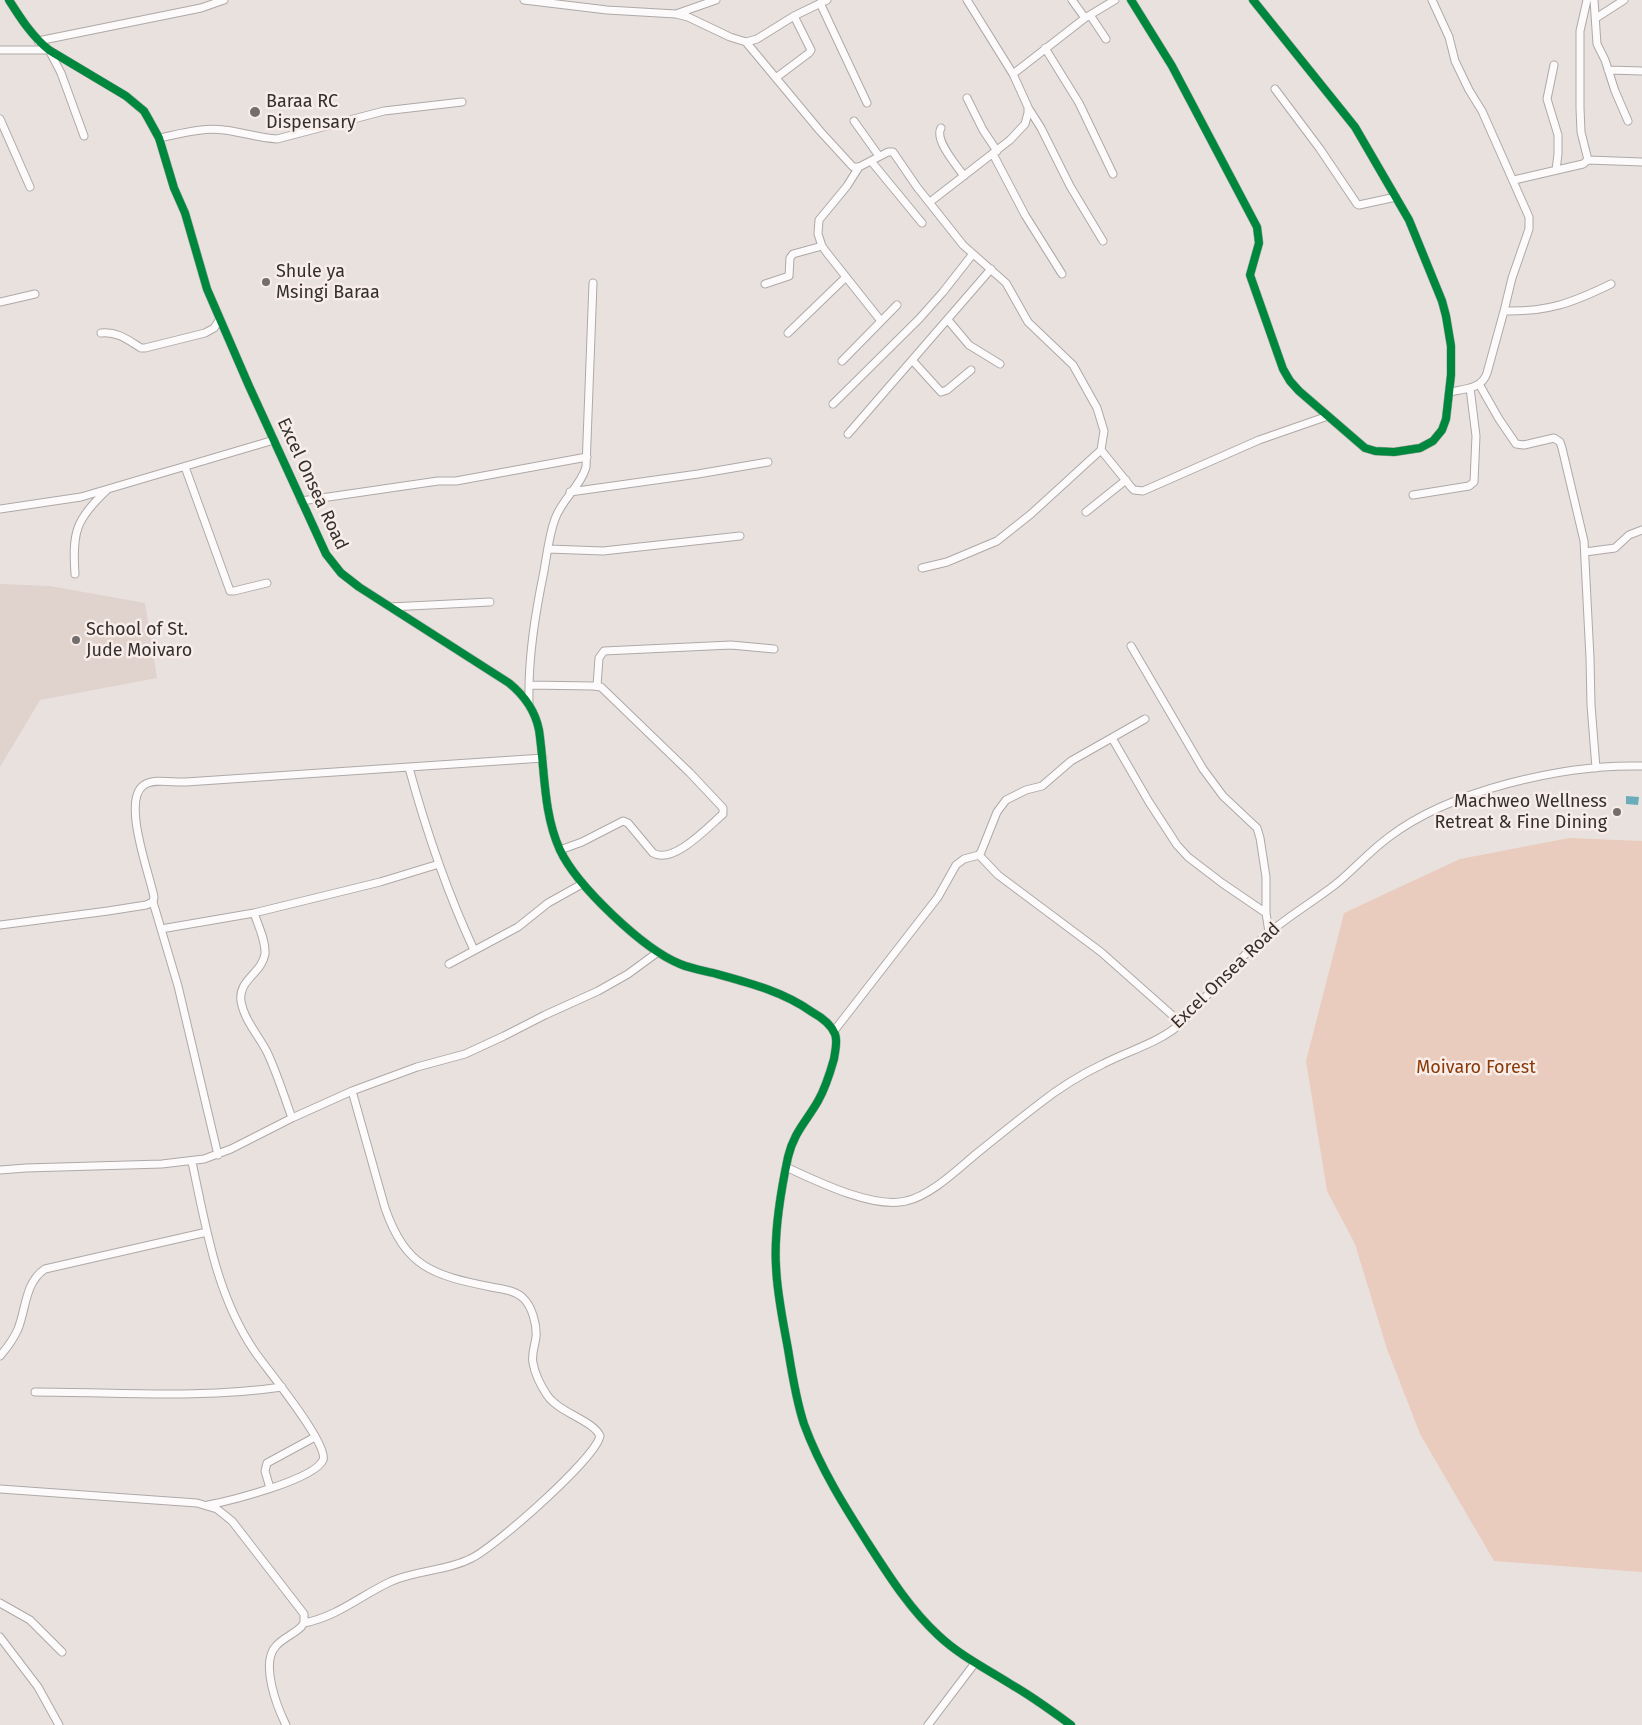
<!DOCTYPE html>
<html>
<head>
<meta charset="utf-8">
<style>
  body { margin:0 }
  canvas { display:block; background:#e8e1de }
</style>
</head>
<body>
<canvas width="1642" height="1725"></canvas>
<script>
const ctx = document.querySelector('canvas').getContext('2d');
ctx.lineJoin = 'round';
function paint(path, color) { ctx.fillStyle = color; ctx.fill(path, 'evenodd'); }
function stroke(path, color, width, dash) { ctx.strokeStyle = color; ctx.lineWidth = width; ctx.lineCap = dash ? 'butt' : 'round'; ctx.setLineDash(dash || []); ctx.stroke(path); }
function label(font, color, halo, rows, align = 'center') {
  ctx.font = font + ' "Fira Sans",sans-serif'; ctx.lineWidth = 5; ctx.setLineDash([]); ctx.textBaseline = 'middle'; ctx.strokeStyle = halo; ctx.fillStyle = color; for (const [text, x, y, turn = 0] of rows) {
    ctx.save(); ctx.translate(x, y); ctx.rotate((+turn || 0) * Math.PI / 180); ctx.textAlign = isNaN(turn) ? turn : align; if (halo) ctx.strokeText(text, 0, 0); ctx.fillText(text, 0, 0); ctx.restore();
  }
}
paint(new Path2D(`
  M0,584L50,586L145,603L157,678L40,700L0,767Z`), '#e0d2cd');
paint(new Path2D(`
  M1569,838L1642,841V1572L1494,1561L1420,1434L1387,1349L1355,1244L1327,1191L1306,1061L1344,913L1460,859Z`), '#eaccbe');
paint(new Path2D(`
  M1626,796L1639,797L1638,805L1626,804Z`), '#6bacba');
const minor = new Path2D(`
  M9,0C21,19 32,36 49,50L126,96L144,111L148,118L159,138L174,188L185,213L207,289L249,386L326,554L341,573L359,587L509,683C525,696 535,710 539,730C545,770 543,813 560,850C577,886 643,949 680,964C692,969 705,971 717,974C750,983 784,992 812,1012C821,1017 831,1024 835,1034C838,1042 835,1051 834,1059C830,1073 825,1089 818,1101C806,1122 794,1132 788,1157C781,1190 774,1233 776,1266C777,1294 783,1321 788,1349C792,1374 796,1400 804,1424C820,1468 846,1509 871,1548C891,1579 911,1610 938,1635C960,1656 987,1669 1012,1685C1033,1697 1052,1711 1071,1725
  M524,0L607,10L676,14L688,17L730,37L746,42L757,39L794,16L827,0
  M1072,0L1085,18
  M1131,0L1172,66L1257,227L1259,243L1250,275L1283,369L1290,381L1299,391L1365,448L1375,451L1394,452L1420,448L1433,441L1442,430L1446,419L1451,375V346L1446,316L1442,301L1409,220L1355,127L1253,0
  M1432,0L1449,37L1455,61L1469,90L1482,111L1529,217V229L1512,278L1504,311
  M1594,0L1597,44L1605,60L1615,91L1628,121
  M820,3L867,103
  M676,14L716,0
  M1090,15L1106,39
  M1596,18L1624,0
  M38,41L201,8L224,0
  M746,42L820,131L853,167H859L888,152H893L917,187L963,245L1006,283L1028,322L1073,365L1097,408L1104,431L1101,450L1031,514L997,541L947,562L922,568
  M1045,48L1079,103L1113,174
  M0,50H49L61,73L84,136
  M1554,65L1547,99L1558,135V154L1556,170
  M1608,70L1642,71
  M1013,74L1085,18L1115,0
  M777,77L809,53L811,50L794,16
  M1275,89L1320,149L1357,204L1359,205L1396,197
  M967,98L983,130L997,151
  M1029,109L1041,128L1070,186L1103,241
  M0,119L30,187
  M854,121L879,156
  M941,128C934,140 957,166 964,176
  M159,138C179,134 203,127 224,130C242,132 258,138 277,139L384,111L462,102
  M993,154L1025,215L1062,274
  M1588,160L1642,162
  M871,161L922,223
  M859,167L847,186L819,220L818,234L822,246L827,253L881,321
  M1514,180L1583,164L1588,160L1581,132L1580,108V31L1587,0
  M930,202L1010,140L1025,124L1028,113V107L1013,74L967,0
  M765,284L789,276L790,258L793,254L822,246
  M0,302L35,294
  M948,320L969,345L1000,364
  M101,333C117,331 128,340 141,348H145L205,333L214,328L220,319
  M788,333L846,277
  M912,360L941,392L947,390L971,370
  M842,361L897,305
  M1479,384L1499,419L1516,444L1524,445L1554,438L1560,442L1562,448L1584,541L1590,658L1591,705L1596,768
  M1450,392C1464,389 1482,389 1487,373L1504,311C1548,312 1572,303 1611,284
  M833,404L919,319L943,292L972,255
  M848,434L991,269
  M1101,450L1131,487L1134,490L1143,491L1259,440L1328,416
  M185,467L230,591H234L267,583
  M570,492L698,474L768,462
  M1413,495L1469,486L1474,482L1476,436L1470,388
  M301,501L438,481H456L587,457
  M0,509L81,497L274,440
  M1086,512L1126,480
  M548,549L603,551L740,536
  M1585,552L1615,548L1629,535L1642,530
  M75,574C72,532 76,519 107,490
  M390,607L490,602
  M1131,646L1203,769L1223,796L1257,828L1260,838L1266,877V913L1269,932
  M529,685L593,686L601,687L690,773L723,808V814C708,827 673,865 653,853L628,823L623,821L582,842L560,850
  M597,686L599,658L604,651L731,645L774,649
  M529,703C528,658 535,615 544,571C547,554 549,535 555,519C562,499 581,486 586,467L593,283
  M1112,738L1149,802L1177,845L1188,857L1222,883L1266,913
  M409,768C426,830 447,892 474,950
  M979,855L998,875L1101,952L1181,1023
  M153,902L178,986L218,1155
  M254,913C258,925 266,941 265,954C262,973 238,980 241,1001C244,1020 259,1036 267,1052C277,1073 284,1096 292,1118
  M0,925L108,911L146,905L153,902L154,897C150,875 121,800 144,785C154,778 174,783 186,782L543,758
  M161,929L254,913L380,882L439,864
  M449,964L518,927L548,903L582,884
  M834,1031L938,897L956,865L964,859L979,855L981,852L997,812L1006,800L1026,790L1042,786L1071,761L1145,719
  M192,1162C206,1227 216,1295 255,1352C266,1368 329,1444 323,1460C314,1480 229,1501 208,1505
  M786,1167C816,1181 873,1209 906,1201C930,1196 957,1170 976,1154C997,1137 1018,1120 1039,1104C1059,1088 1080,1075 1103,1064C1128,1051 1158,1043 1179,1025C1187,1018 1193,1010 1200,1003C1218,983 1236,963 1256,944C1280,921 1309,905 1336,884C1354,869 1370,851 1389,837C1451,790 1564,764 1642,766
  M0,1170L26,1168L162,1164L204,1159L231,1149L292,1118L352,1091L417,1067L465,1054L504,1036L545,1015L598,991L628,974L658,952
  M0,1356C7,1348 13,1340 18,1329C26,1309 25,1282 45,1269L207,1232
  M35,1392C117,1392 201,1399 282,1387
  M270,1488L265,1471L267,1463L315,1437
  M0,1489L197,1503L217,1509L232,1521L304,1614V1623L301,1627C294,1634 283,1638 276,1646C260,1663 277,1707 286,1725
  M0,1603L30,1620L62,1652
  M304,1623C339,1616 361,1595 392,1581C418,1570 447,1571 472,1558C496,1546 595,1459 600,1436C593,1420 559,1413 547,1395C541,1386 535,1374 533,1363C531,1354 535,1346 536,1337C537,1325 532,1306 523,1298C515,1290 501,1289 491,1287C433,1275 406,1268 385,1208L352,1091
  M0,1637L38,1687L59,1725
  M928,1725L975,1663`);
stroke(minor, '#aea9a8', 9);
stroke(minor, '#fcfafa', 7);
stroke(new Path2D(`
  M9,0C21,19 32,36 49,50L126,96L144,111L148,118L159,138L174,188L185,213L207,289L249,386L326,554L341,573L359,587L509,683C525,696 535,710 539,730C545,770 543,813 560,850C577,886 643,949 680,964C692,969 705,971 717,974C750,983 784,992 812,1012C821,1017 831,1024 835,1034C838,1042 835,1051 834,1059C830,1073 825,1089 818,1101C806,1122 794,1132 788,1157C781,1190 774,1233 776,1266C777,1294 783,1321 788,1349C792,1374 796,1400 804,1424C820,1468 846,1509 871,1548C891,1579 911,1610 938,1635C960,1656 987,1669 1012,1685C1033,1697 1052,1711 1071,1725
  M1131,0L1172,66L1257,227L1259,243L1250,275L1283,369L1290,381L1299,391L1365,448L1375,451L1394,452L1420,448L1433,441L1442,430L1446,419L1451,375V346L1446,316L1442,301L1409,220L1355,127L1253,0`), '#00873e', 8);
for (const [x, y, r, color] of [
  [255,112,6,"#736e6c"],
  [266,282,5,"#736e6c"],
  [76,640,5,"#736e6c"],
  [1617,812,5,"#736e6c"]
]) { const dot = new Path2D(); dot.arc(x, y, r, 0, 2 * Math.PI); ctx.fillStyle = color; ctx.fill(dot); stroke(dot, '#f8ede8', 2); }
label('18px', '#34302e', '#f8ede8', [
  ["Baraa RC",266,102],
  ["Dispensary",266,123],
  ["Shule ya",276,272],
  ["Msingi Baraa",276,293],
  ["School of St.",86,630],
  ["Jude Moivaro",86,651],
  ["Machweo Wellness",1607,802,"right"],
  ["Retreat & Fine Dining",1607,823,"right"]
], 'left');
label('18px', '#34302e', '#f8ede8', [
  ["Excel Onsea Road",312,484,65],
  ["Excel Onsea Road",1226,976,-44]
]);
label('18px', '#8a3a08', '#f8ede8', [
  ["Moivaro Forest",1476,1068]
]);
</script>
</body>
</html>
